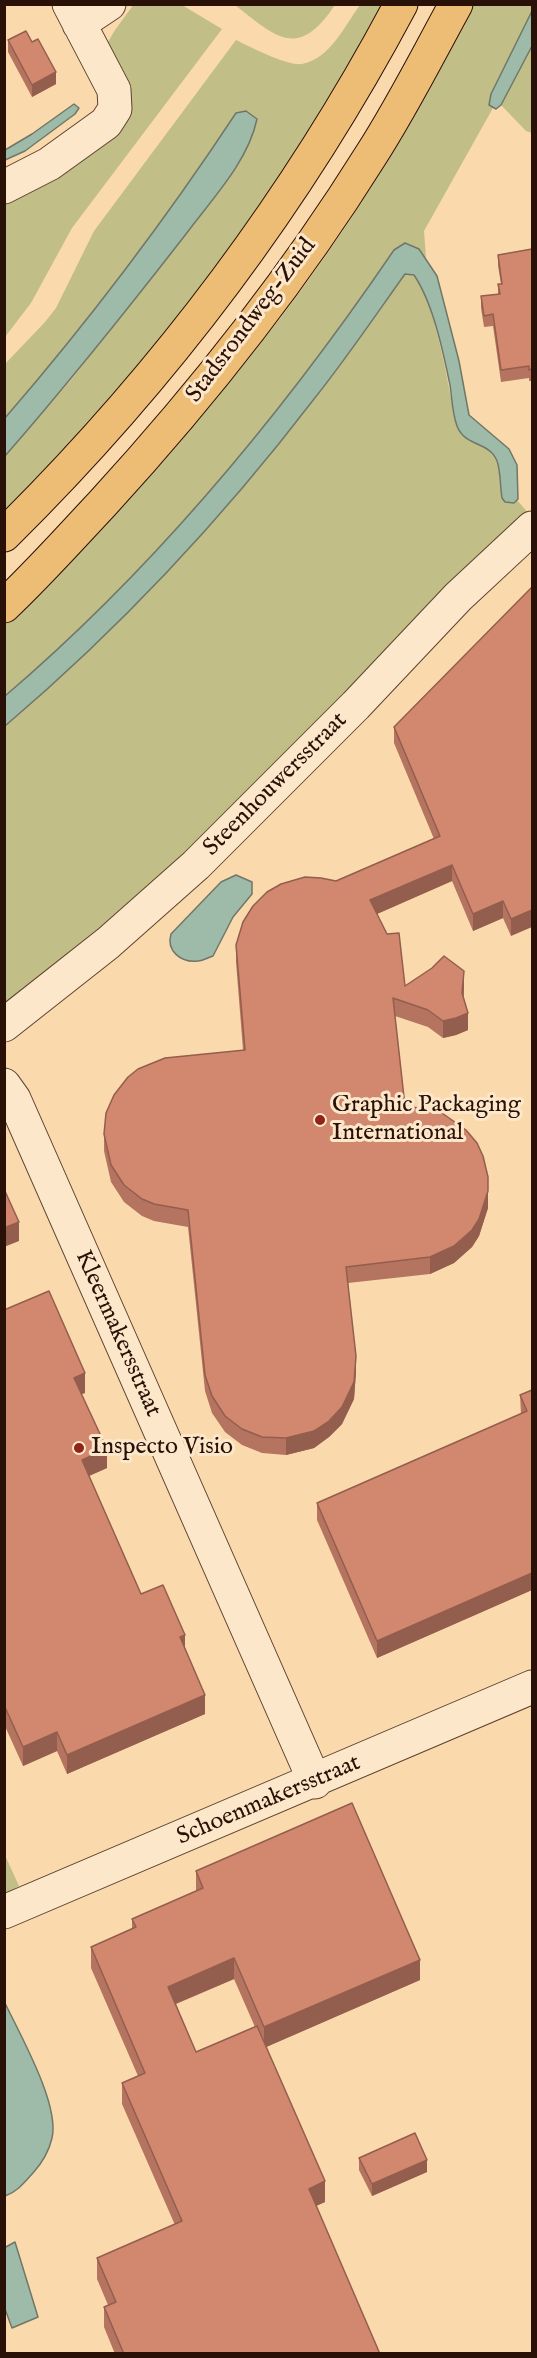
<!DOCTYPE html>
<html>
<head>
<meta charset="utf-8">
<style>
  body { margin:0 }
  #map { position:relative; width:537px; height:2358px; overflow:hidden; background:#fadaad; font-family:"IM FELL English",serif }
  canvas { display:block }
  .frame { position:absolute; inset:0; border:6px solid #2a1107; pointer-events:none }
</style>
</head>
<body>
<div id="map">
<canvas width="537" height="2358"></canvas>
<div class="frame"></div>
</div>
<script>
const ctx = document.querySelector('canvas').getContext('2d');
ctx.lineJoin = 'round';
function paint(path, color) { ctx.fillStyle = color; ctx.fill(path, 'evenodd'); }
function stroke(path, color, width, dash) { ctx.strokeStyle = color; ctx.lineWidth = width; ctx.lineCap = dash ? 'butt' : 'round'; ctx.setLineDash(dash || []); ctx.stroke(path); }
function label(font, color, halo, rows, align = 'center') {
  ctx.font = font + ' "IM FELL English",serif'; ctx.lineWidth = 6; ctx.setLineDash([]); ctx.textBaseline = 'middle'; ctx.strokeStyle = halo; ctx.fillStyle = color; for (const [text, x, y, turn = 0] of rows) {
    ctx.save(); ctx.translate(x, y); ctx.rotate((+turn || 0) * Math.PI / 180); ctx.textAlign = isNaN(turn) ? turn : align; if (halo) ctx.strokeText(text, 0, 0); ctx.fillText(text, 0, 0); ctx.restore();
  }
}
paint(new Path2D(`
  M134,4L182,5L222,29L72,228L31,303L5,337V200L88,150L131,109L130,99L105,47L115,30Z
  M235,5H335C298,60 277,38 235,5Z
  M360,5H389L238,247L116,399L5,518V456L71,380L158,270L236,113C166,219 88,322 5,418V364L45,322L56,308L94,231L236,40C250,47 287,66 302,64C330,59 345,25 360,5Z
  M470,5H532V11L491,94L489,105L493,108L424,231L426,258L419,249L404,243L394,250C283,413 155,568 5,696V623C136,496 262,357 361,203C401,139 436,71 470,5Z
  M532,46V133L526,131L501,105Z
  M410,273C432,284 449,388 454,414C457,431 485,443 494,457C501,467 500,486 502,498L514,503L517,500L529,514L238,808L5,1013L4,726C158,595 291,440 405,274Z
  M4,1853L19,1886L5,1894H4Z`), '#c2be87');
const water = new Path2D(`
  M532,11V46L501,105L496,109L489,105L491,94Z
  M74,104L79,108L75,114L25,151L5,160V150L32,134Z
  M246,111L257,119C248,162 212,199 186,234C127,310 68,384 5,456V418C88,322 166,219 236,113Z
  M405,243L419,249L437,276L459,361L469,415L509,449L517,465L518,499L514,503L505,502L502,498C500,487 501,472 497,461C489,441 465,447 457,426C452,412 452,398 450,385C443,351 433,303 414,275L405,274C375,316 346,359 314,399C223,518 119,629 5,726V696C155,568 283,413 394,250Z
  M236,875L252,882V894L233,917L213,956C209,957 203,961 198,961C181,963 166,951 171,934L221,882Z
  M4,2001C19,2033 60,2104 52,2138C49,2151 42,2163 33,2173C24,2183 17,2192 5,2196Z
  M15,2242L38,2317L12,2328L5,2309L4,2248Z`);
paint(water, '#9ebba9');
stroke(water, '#707768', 1.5);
const minor = new Path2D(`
  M79,24L109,4
  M4,187L49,164L106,123L115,109L114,90L69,4
  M4,1025L108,943L196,865L356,705L458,597L532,528
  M4,1085L14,1099L315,1782
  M4,1912L532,1687`);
const major = new Path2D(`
  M4,535C162,379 297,200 401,4
  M4,606C39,573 70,538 102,504C201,396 293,280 371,155C402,107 428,55 456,4`);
stroke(minor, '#5e4330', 35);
stroke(major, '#2a1107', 35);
stroke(minor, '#fce7ca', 33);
stroke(major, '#edbd76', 33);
paint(new Path2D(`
  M8,40L32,42L56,84L32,97L8,52Z
  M532,249V381H529V378L501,382L493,326L484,327L481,308V296L498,294V284H501L498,266V255Z
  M532,587L511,936L503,918L473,931L452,881L377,914L405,986L464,988V998L468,1030L456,1035L443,1038L428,1027L395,1016L405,1106L488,1208L479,1236L472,1247L454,1263L430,1274L348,1283L356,1372L354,1399L342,1424L329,1437L314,1448L286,1455L262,1453L242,1445L225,1432L212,1413L205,1391L188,1227L154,1221L142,1216L124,1202L111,1182L104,1151V1134L243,1050L236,962V945L336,881L434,839L394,743V727Z
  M4,1310L85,1393L81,1394L107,1468L89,1476L141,1594L185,1648L205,1714L67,1774L57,1751L23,1766L4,1724Z
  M532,1390V1590L377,1658L317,1520V1503L521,1414L520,1395Z
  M196,1871L420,1980L266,2047L325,2202L316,2206L380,2354H115L104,2327V2307L108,2305L97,2279V2258L175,2225L122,2104V2083L138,2076L91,1968V1947L132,1929V1919L196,1891ZM234,1979L255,2027L196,2052L176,2004Z
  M359,2158L427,2172L372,2196L359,2170Z`), '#b5745f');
paint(new Path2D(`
  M56,72V84L32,97V85Z
  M452,865V881L370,917V900Z
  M503,901V918L473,931V914Z
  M532,910V927L511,936V919Z
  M464,971V988L462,1010V993Z
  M468,1013V1030L456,1035L443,1038V1021Z
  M488,1191V1208L479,1236L472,1247L454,1263L430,1274V1257Z
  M19,1222V1241L4,1247V1228Z
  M356,1356V1372L354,1399L342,1424L329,1437L314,1448L286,1455V1438Z
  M85,1373V1393L74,1397V1378Z
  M107,1449V1468L82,1479V1460Z
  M532,1573V1590L377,1658V1641Z
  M185,1635V1654L180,1637Z
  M205,1695V1714L67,1774V1755Z
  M57,1732V1751L23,1766V1747Z
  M234,1958V1979L168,2007V1987Z
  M420,1960V1980L264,2048V2027Z
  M427,2160V2172L372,2196V2184Z
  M325,2181V2202L309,2209V2189Z`), '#935e4e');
const building = new Path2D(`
  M26,31L32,42L38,39L56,72L32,85L8,40Z
  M532,249V369L529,370V366L501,370L493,314L484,316L481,296L500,294L498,284H502L498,255Z
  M532,587V910L511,919L503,901L473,914L452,865L370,900L387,934L399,933L405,986L432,968L444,956L464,971L462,993L468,1013L456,1018L443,1021L428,1010L393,998L405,1106L432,1110L442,1113L466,1130L477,1143L483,1156L488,1177V1191L479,1219L472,1230L454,1246L430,1257L346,1267L356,1356L354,1382L342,1407L329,1421L314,1431L286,1438L262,1437L242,1429L225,1416L212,1396L205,1375L188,1210L154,1204L142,1199L124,1185L111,1165L104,1134L106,1113L114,1095L128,1077L138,1069L165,1058L245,1050L236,945L243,922L253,906L267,892L281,884L305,877L321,878L336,881L440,836L394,727Z
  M4,1189L19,1222L4,1228Z
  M49,1291L85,1373L74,1378L107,1449L82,1460L141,1594L163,1585L185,1635L180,1637L205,1695L67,1755L57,1732L23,1747L4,1705V1452L5,1451L4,1450V1310Z
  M532,1390V1573L377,1641L317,1503L527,1411L520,1395Z
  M352,1803L420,1960L264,2027L234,1958L168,1987L196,2052L257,2026L325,2181L309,2189L380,2354H124L104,2307L116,2302L97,2258L182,2221L122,2083L145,2073L91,1947L136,1927L132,1919L203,1888L196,1871Z
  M415,2133L427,2160L372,2184L359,2158Z`);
paint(building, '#d2876f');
stroke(building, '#935e4e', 1.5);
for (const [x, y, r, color] of [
  [320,1120,6,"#8f2418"],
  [79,1448,6,"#8f2418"]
]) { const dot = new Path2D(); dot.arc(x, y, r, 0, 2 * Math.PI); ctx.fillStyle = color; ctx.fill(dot); stroke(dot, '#fce7ca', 2); }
label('24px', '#2a1107', '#fce7ca', [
  ["Stadsrondweg-Zuid",252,321,-53],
  ["Steenhouwersstraat",276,785,-45],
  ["Kleermakersstraat",117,1334,66],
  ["Schoenmakersstraat",269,1801,-23]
]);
label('24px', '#2a1107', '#fce7ca', [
  ["Graphic Packaging",332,1106],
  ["International",332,1134],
  ["Inspecto Visio",91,1448]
], 'left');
</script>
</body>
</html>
